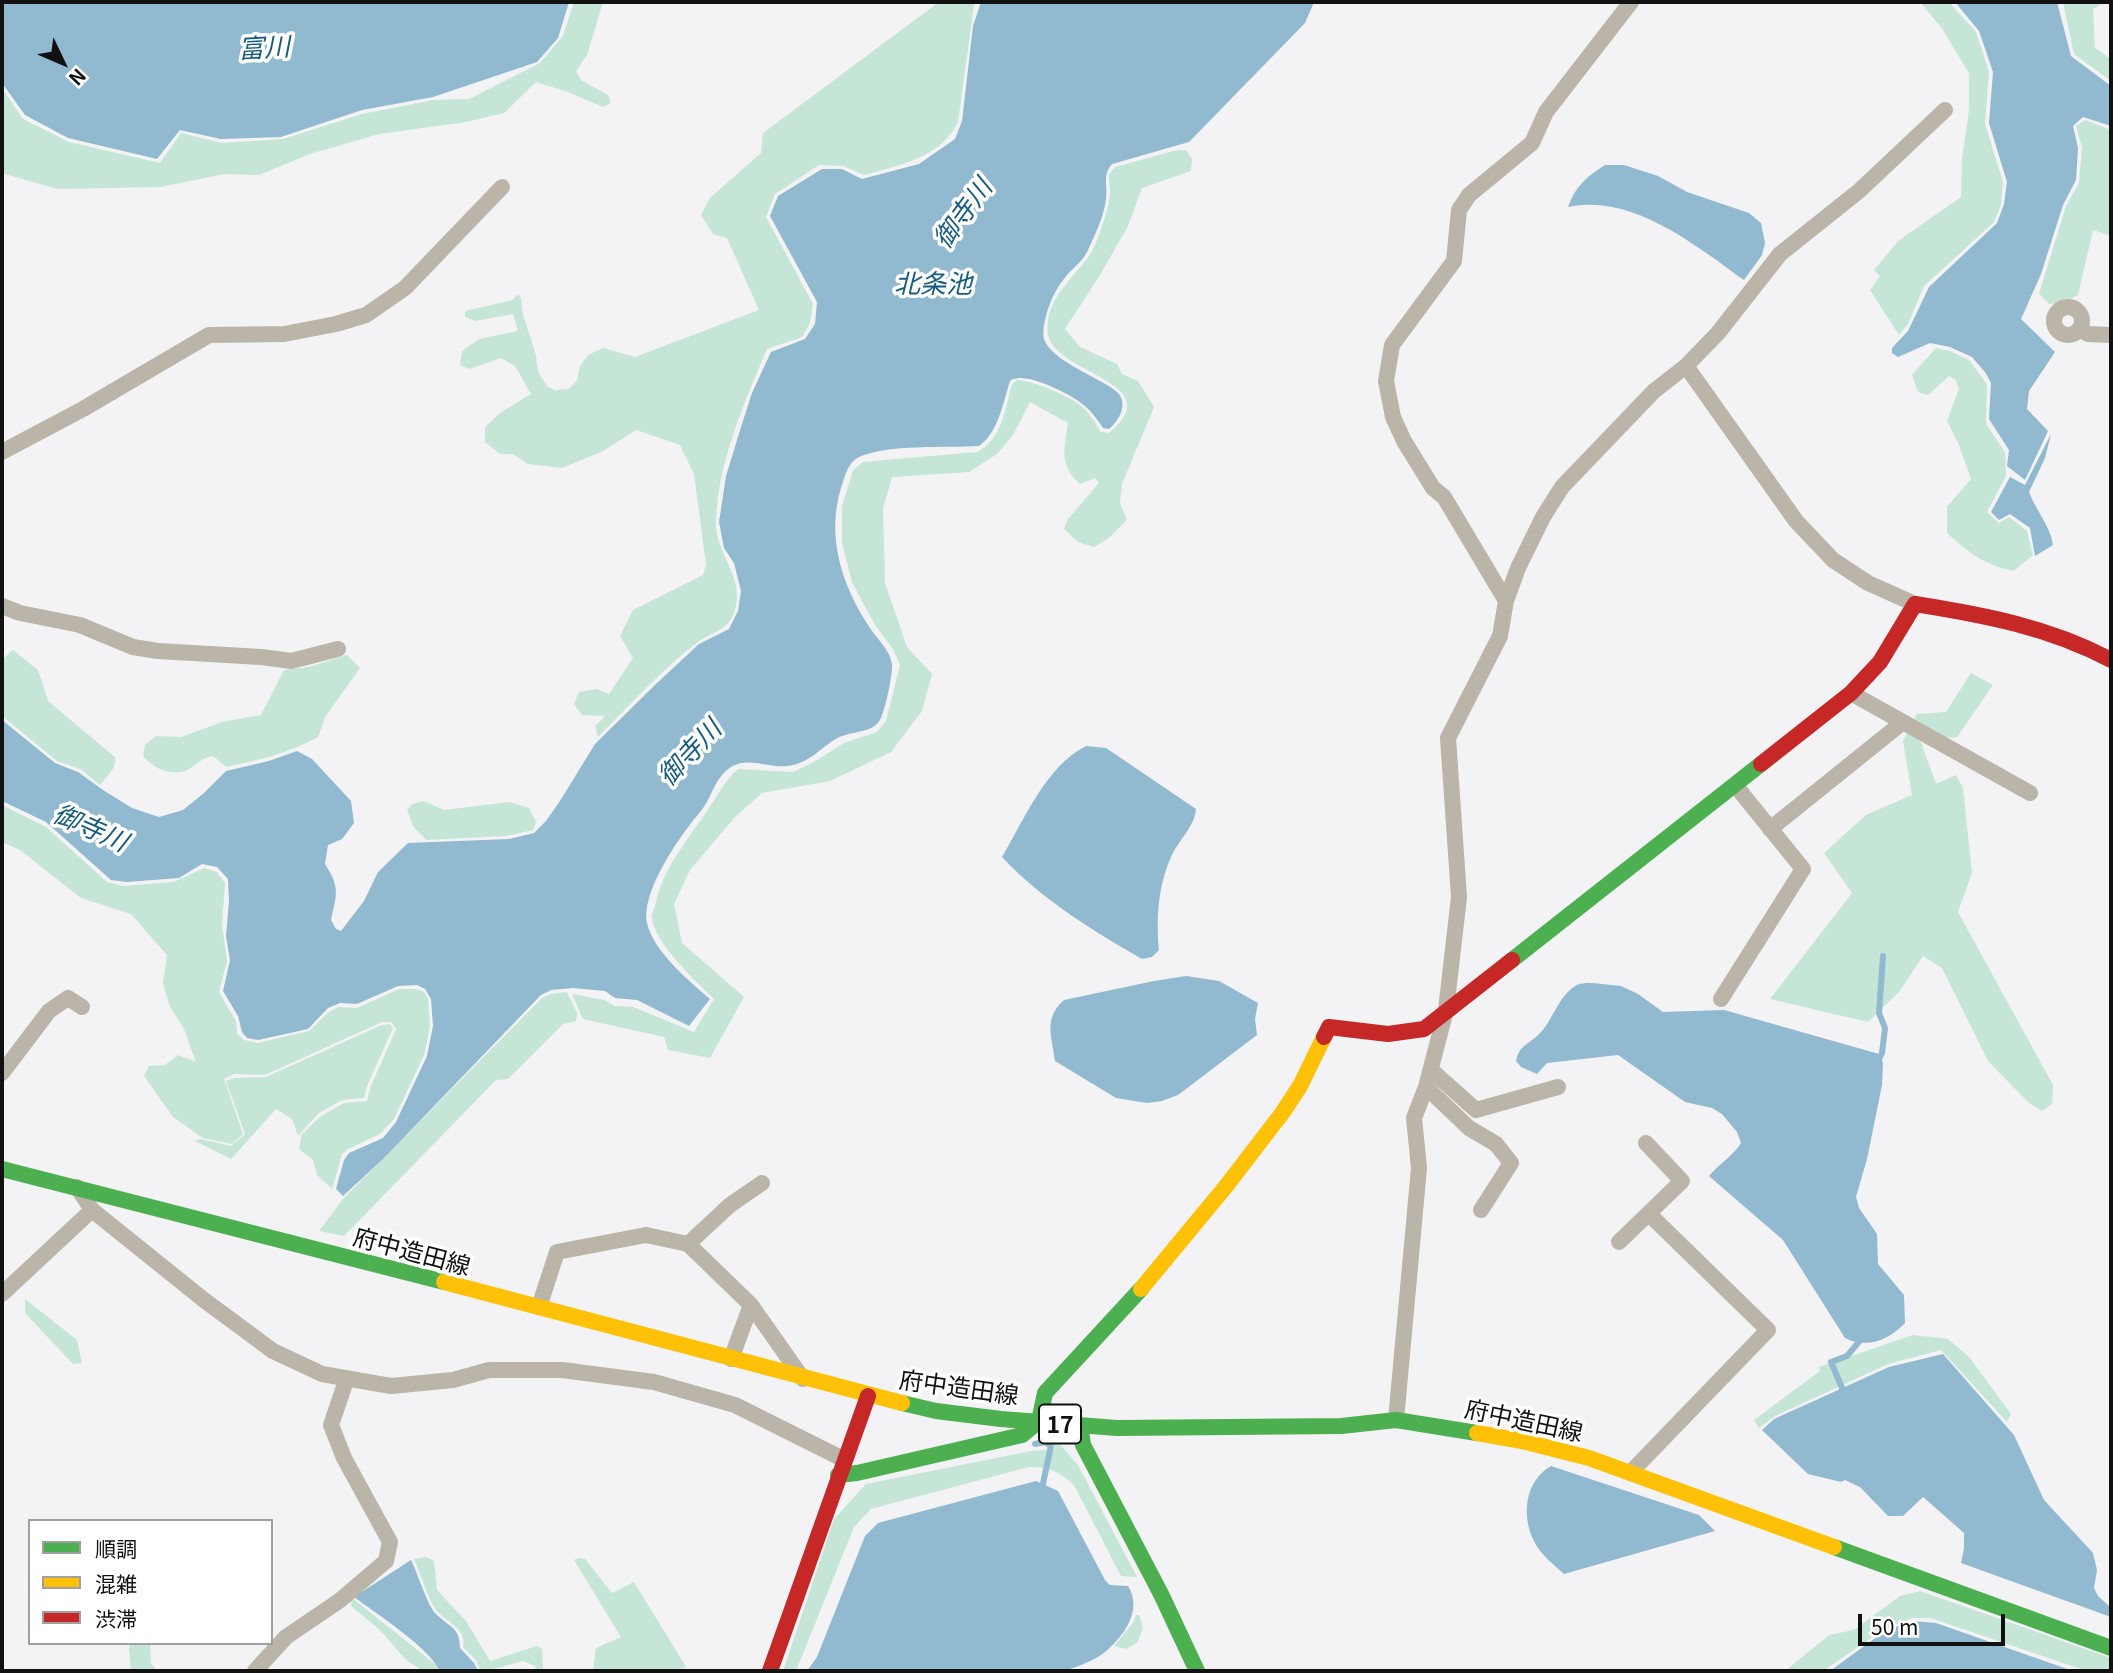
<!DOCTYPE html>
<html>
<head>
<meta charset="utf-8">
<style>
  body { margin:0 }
  #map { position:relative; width:2113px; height:1673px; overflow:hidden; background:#f3f2f4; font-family:Georgia,"Noto Sans JP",serif }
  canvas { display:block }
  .frame { position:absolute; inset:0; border:4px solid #111112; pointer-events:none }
  .legend { position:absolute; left:28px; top:1519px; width:245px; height:126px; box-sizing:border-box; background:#fff; border:2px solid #a0a0a0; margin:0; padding:9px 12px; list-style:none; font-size:21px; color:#111112 }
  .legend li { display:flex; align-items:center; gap:14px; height:35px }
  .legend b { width:35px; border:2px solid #a0a0a0 }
  .north { position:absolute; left:28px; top:28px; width:70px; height:70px; -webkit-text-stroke:5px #fff; paint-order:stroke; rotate:134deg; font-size:19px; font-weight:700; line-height:28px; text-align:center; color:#111112 }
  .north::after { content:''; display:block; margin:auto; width:24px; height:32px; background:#111112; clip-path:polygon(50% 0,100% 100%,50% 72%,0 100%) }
  .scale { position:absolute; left:1858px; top:1614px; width:147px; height:32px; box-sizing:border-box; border:4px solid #111112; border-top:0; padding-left:9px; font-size:21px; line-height:24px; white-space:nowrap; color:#111112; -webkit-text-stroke:5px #fff; paint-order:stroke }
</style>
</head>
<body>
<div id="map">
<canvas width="2113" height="1673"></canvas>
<div class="frame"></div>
<ul class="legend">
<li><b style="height:9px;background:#4caf50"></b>順調</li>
<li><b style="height:9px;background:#ffc107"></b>混雑</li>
<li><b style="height:9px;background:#c62828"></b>渋滞</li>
</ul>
<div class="north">N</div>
<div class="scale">50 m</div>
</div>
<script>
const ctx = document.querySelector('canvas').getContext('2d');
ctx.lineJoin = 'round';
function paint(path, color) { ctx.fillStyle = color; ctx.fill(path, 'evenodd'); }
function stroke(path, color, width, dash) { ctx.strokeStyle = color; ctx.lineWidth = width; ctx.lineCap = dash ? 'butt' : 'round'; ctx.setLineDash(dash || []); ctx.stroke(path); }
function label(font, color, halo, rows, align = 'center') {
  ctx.font = font + ' Georgia,"Noto Sans JP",serif'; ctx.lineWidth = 7; ctx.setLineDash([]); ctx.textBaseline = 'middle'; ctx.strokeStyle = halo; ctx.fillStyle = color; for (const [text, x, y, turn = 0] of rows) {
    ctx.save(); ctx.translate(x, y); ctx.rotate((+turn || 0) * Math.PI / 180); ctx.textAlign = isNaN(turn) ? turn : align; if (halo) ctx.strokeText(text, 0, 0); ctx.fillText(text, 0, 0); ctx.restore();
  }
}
paint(new Path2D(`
  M574,2H603L587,55L576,71L581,80L608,95L611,103L603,107L568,92L536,82L504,113L466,122L379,134L310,154L259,175L224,174L161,187L57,189L2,173V88L23,119L69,142L160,163L181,133L222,143L283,139L362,114L433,100L469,99L540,63L563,36Z
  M939,2H977L974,5L958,122C942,157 898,166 864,175L843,166L819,165L775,194L766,217L813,304L810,323L802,337L767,349C744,403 718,462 716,521C714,554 747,577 734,613C728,630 712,632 698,642C662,669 630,705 598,737L595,726L605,716L582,715L574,704L579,692L597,689L609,694L633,658L620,636L633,610L703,575L706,565L694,474L680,445L636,430L603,451L562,468L528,464L513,454H500L485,442V427L500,413L531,394L515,366L501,358L469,369L460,365L462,351L479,339L518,331L513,314L475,321L465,317V311L513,300L518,294L521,298L523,315L536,355L538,372L547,386L555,390L569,389L577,380L580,366L588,355L603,348L635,357L759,310L727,238L713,234L701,215L710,198L761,153L763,133Z
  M1920,2H1949L1976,32L1989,72L1985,124L2003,182L2001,205L1994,222L1924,286L1908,324L1899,335L1870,290L1880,276L1874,270L1898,241L1961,197L1962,159L1969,110V73L1941,27Z
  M2063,2H2105L2093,9L2095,48L2111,59V81L2074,54Z
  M2085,120L2111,130V236L2093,230L2078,295L2064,303L2049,304L2039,294L2066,206L2079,183L2082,147L2076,126Z
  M1177,150H1186L1192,159L1191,171L1142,188L1128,226L1100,275L1065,329L1080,347L1117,364L1122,374L1138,381L1154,407L1122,484L1120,503L1127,520L1109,538L1094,547L1078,542L1064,529L1068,519L1099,483L1095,478L1080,484C1059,466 1064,448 1068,423L1030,402L1013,435L997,454L969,472L892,477L883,509L885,583L907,647L932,674L922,711L891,752L830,781L762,793L735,817L690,870L674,904L682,943L744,997L710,1058L668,1050L664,1037L583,1019L572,994L604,1000L615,1006L633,1007L694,1032L714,999C697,982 654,943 652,918C651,914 655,907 656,902C664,866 689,839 709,808C719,794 725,780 738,769L793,772L814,762L844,743L877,732L886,721L900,665L893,649L875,625L852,582L842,543V506L853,470L863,462L977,452C1002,439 1005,410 1012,384L1017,380C1034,381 1067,395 1080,405C1089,412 1095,422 1101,432L1109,433C1172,382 1052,373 1048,334C1044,300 1071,281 1089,256C1096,246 1107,214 1109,201C1111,193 1109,183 1109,174L1115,167Z
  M1936,348L1950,351L1969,360L1987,384L1986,424L2005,452L2006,476L1987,512L1999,523L2009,517L2027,531L2033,555L2014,571C1983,565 1970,553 1947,533V507L1971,479L1959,445L1947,421L1959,389L1956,380L1949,376L1928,395L1918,392L1912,375Z
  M13,650L38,670L48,701L116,758L113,769L100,785L80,769L57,761L2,716V660Z
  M347,655L360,668L325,717L318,737C289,753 259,760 226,767L213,756C202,757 198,764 189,769C172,778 153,768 143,756L145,745L156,736L181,737L222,722L261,715L284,670L309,667Z
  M1971,673L1993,685L1957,737L1920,740L1936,784L1956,775L1963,788L1972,873L1958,912L2053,1085L2052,1104L2042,1111L2029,1103L1988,1061L1942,968L1923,956L1899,992L1868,1022L1770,999L1852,893L1824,853L1866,815L1912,795L1903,741L1917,714L1946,712Z
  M423,801L444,810L510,802L529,808L536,822L533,830L506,836L426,840L413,826L407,810L412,804Z
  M2,805L46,827L107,882L123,886L174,882L204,868L217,872L225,883L222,925L227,961L219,992L236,1021L237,1034L244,1040L258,1043L309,1031L329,1012L338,1007L357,1008L399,989H416L424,992L428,999L430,1026L424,1055L394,1119L380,1134L348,1149L342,1154L332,1189L317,1175L313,1160L299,1149L302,1134L321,1116L344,1103L367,1101L371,1086L396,1029L391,1022H382L265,1075L234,1074L224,1079L243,1134L232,1144L203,1138L173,1117L144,1076L149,1066L165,1065L178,1055L196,1062L184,1029L170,1007L163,983L167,955L131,914L81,898L20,850L2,842Z
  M567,992L577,1013L576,1021L563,1024L508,1079L496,1080L344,1236L319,1231L343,1199L542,998L551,994Z
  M390,1024L393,1028L367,1086L364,1098L342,1100L319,1113L298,1136L292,1119L276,1109L231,1159L195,1141L200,1139L231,1146L245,1134L226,1081L234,1078L266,1077L382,1025Z
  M25,1299L77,1340L82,1363L73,1364L25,1313Z
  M1913,1335L1948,1339L1969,1357L2011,1414L2007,1422L1941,1350L1888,1364L1775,1416L1759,1428L1754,1420L1820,1371L1819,1367Z
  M1054,1442H1058L1078,1465L1137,1577L1121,1576L1074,1485C1061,1472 1047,1466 1029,1467L882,1506L871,1509L854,1527L796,1671H783L834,1519L866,1484L1031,1451L1055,1449Z
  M426,1557L434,1561L437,1590L466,1621L490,1661L537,1646L542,1649L543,1671H536L535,1666L523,1661L486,1671L479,1668L476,1660L463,1647C467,1626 443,1622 434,1607C426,1593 421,1575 414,1559Z
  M579,1558L585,1559L612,1593L634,1582L686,1667L672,1671H593L596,1648L621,1637L574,1560Z
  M1920,1591L2111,1658V1671H2087L1930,1618H1912L1884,1629L1823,1671H1785L1829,1635L1854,1630L1900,1596Z
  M352,1598L435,1664L438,1671H424L407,1661L379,1629L352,1607L350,1601Z
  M1136,1615H1139L1143,1628L1137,1643L1126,1649L1114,1646L1133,1623Z
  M131,1643H150L151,1663L157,1671H131L129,1648Z`), '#c5e5d6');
paint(new Path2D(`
  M2,2H569L558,38L537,62L433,97L362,110L281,137L221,139L180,130L157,159L68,138L25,115L2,83Z
  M981,2H1314L1305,23L1189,142L1112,164C1102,176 1108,184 1106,199C1104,216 1095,235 1088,250C1084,260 1074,267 1067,275C1057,287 1052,297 1047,312C1045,320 1042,331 1044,339C1051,361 1101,378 1117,392C1129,403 1119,421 1109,429L1103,428C1097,419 1090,409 1081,403C1068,393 1023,370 1010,381C1003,403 998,433 979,446C946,448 888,444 859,457C847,463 845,477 841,488C826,537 842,586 870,628C877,639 890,650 892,664C893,674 885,711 880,720C872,733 854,731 842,736C822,744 813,763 787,766C770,768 751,758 735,765C715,774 713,796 701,811C681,834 641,891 647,923C653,951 689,981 710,999L689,1026L637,1000L615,998L605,991L573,988L551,990L541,995L384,1158L343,1196L336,1189L344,1160L349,1153L383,1138L396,1122L427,1056L433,1026L431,999L425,989L417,985L398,986L357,1004L340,1003L328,1008L308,1029L258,1040L247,1038L242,1032L238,1016L223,991L230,960L226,936L229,901L228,879L217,867L202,864L179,878L127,882L111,880L46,822L2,801V720L55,763L78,772L103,790L132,808L159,817L183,810L204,793L226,771L269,761L297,751L312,759L351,801L354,823L342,839L328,845L325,864C340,887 337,894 331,920L336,929L341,931L364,901L378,872L408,843L509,839L534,833L546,821L560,801L595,744L656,684L699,644L729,629L738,611L741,591L734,563L724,548L719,522L726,476L741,427L752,393L771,352L805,339L815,324L817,302L770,216L778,196L822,169H842L862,179L919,164L955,139L962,121L973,26Z
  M1955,2H2057L2071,56L2111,86V126L2083,117L2073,126L2078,148L2076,180L2063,205L2041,274L2021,319L2055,352L2029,391L2027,409L2048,431L2025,480L2007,466L2009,450L1989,419L1991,383L1985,372L1972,357L1950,347L1930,343L1898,357L1892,353V348L1908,331L1929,287L1997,223L2004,204L2007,182L1989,123L1993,72L1979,31Z
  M1605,165H1624L1658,176L1687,192L1749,213L1761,223L1765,243L1762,255L1744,280C1695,245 1632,193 1568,207C1575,187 1587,176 1605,165Z
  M2051,434L2045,458L2029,492C2036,511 2050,525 2053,545L2035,556L2030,528L2010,514L1999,520L1991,512L2010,477L2025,485Z
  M1086,746L1106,748L1196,809C1195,826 1178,841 1171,857C1158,886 1156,919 1159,950L1152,957L1142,959C1092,930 1041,899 1002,857C1024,820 1046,766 1086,746Z
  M1186,976L1219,981L1258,1003L1255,1019L1257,1035L1178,1095L1162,1101L1147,1103L1116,1098L1055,1061C1052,1036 1043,1019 1064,1000L1154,981Z
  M1593,983L1621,986L1638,994L1663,1012L1724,1010L1879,1054L1883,1063L1882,1085L1867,1159L1856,1197L1859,1208L1877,1234L1878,1264L1904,1295L1905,1323C1889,1340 1867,1349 1845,1338L1783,1240L1709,1176C1719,1164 1735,1154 1741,1143L1737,1132L1722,1114L1712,1108L1685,1102L1618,1055L1547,1063L1537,1074L1521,1067L1516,1061C1518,1048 1527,1044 1536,1037C1553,1023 1557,996 1577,985C1581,983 1588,983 1593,983Z
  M1943,1354L2014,1435L2044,1500L2093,1553L2097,1570L2094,1588L2098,1596L2111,1608V1617L1961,1563L1964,1548V1533L1923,1497L1903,1516H1888L1860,1487L1845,1480L1841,1482L1808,1474L1762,1430L1774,1419L1889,1367Z
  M1551,1466L1699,1515L1715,1531L1564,1574C1553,1564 1540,1554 1534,1541C1521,1515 1525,1481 1551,1466Z
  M1036,1481L1058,1491L1105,1580L1110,1585L1128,1586C1143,1610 1124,1636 1105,1652C1094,1661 1078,1666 1065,1671H807L817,1657L865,1536L878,1523Z
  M411,1560C417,1572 428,1606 435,1613C448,1627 460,1626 460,1648L474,1663L478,1671H439C433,1650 374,1612 354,1597Z
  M1912,1621L1936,1623L2073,1671H1830L1885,1631Z`), '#91b9d0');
stroke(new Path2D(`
  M1877,1063L1882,1053L1885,1028L1879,1013L1883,956
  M1845,1395L1831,1362L1847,1356L1862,1338
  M1035,1444L1045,1442L1051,1446L1042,1488`), '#91b9d0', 6);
stroke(new Path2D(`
  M2054 321a14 14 0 1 1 28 0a14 14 0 1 1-28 0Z
  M2079,329L2088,334L2111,335
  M1686,366L1796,521L1833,560L1868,583L1915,604
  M2,452L83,409L209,335L284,334L336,324L366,315L405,288L502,187
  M1506,601L1518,568L1543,517L1562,487L1654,391L1686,366L1718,333L1780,254L1859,191L1945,110
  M2,606L20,613L80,625L133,647L158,651L261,657L291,661L338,649
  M1851,693L2030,793
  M1770,829L1903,722
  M1721,999L1803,869L1735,785
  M1431,1070L1476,1110L1558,1087
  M2,1073L49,1011L68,998L82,1007
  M1426,1087L1469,1128L1496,1144L1511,1163L1481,1210
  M77,1187L92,1210L204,1300L273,1351L322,1374L391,1386L453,1380L489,1370H562L654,1382L735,1405L843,1459
  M1619,1242L1682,1181L1646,1143
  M688,1244L730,1205L762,1183
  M2,1294L92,1210
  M539,1307L557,1252L646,1235L688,1244L751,1305
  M731,1359L751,1305L803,1379
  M1396,1420L1419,1168L1414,1118L1426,1087L1446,1010L1459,897L1448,738L1500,636L1506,601L1444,497L1433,488L1404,441L1393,417L1386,381L1392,345L1454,261L1459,210L1469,195L1532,143L1546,112L1631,2
  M1630,1473L1768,1330L1649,1214
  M255,1671L286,1637L339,1601L386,1561L390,1542L344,1458L331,1425L347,1378`), '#bab5a8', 16);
stroke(new Path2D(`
  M1512,960L1761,764
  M2,1169L444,1282
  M902,1403L936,1411L1001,1419L1117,1428L1341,1426L1396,1420L1477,1433
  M1080,1425L1083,1445L1161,1594L1197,1671
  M838,1475L857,1473L1022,1435L1039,1421L1045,1393L1141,1289
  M1834,1547L2111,1648`), '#4caf50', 16);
stroke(new Path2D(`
  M444,1282L902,1403
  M1141,1289L1227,1185L1283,1112L1300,1086L1324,1037
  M1477,1433L1522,1441L1589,1458L1834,1547`), '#ffc107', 16);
stroke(new Path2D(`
  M1761,764L1851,693L1880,662L1915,604C1984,615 2049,627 2111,660
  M1324,1037L1329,1027L1388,1034L1424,1029L1512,960
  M770,1671L868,1396`), '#c62828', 16);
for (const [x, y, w] of [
  [1060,1424,42]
]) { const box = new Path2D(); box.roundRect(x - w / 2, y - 19.5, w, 39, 5); ctx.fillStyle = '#fff'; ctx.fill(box); stroke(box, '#111112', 2); }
label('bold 23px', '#111112', null, [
  ["17",1060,1424]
]);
label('24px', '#111112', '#fff', [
  ["府中造田線",412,1251,15],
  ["府中造田線",959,1387,8],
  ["府中造田線",1524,1420,12]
]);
label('italic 26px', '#155c7e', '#fff', [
  ["富川",264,47,-3],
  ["御寺川",962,213,-54],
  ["北条池",933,283],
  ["御寺川",689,752,-47],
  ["御寺川",91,827,24]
]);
</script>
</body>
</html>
